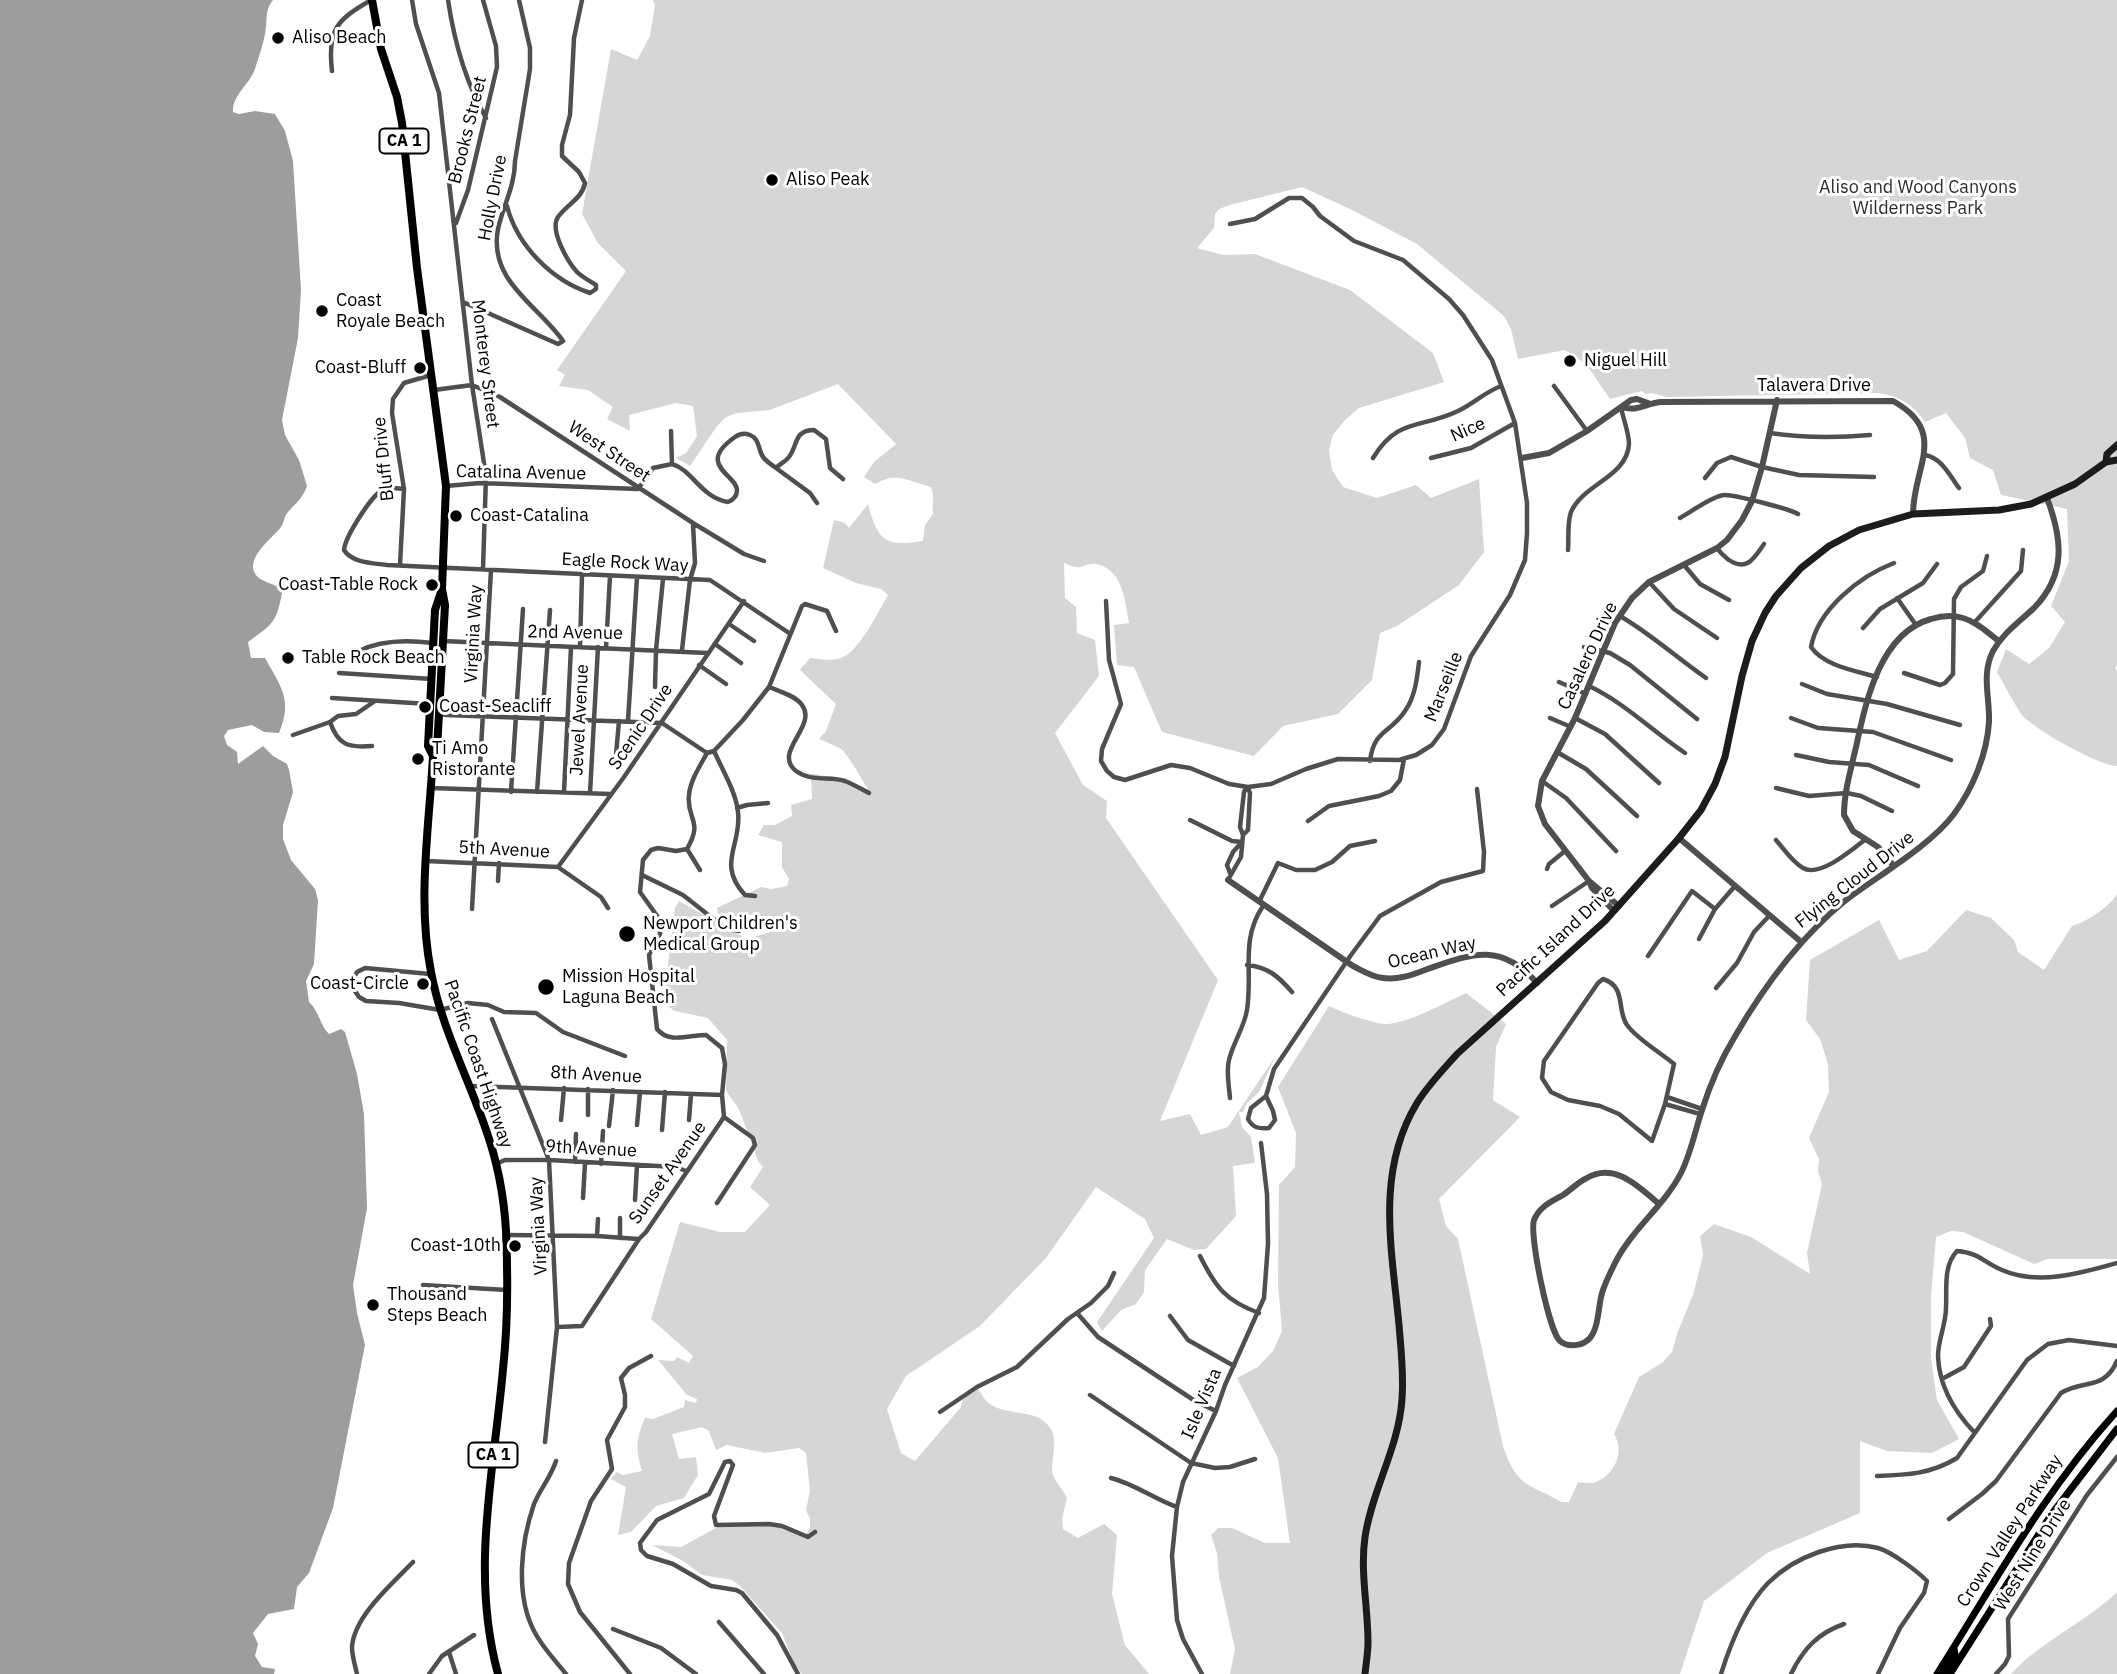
<!DOCTYPE html>
<html>
<head>
<meta charset="utf-8">
<style>
  body { margin:0 }
  canvas { display:block; background:#fff }
</style>
</head>
<body>
<canvas width="2117" height="1674"></canvas>
<script>
const ctx = document.querySelector('canvas').getContext('2d');
ctx.lineJoin = 'round';
function paint(path, color) { ctx.fillStyle = color; ctx.fill(path, 'evenodd'); }
function stroke(path, color, width, dash) { ctx.strokeStyle = color; ctx.lineWidth = width; ctx.lineCap = dash ? 'butt' : 'round'; ctx.setLineDash(dash || []); ctx.stroke(path); }
function label(font, color, halo, rows, align = 'center') {
  ctx.font = font + ' "IBM Plex Sans",sans-serif'; ctx.lineWidth = 6; ctx.setLineDash([]); ctx.textBaseline = 'middle'; ctx.strokeStyle = halo; ctx.fillStyle = color; for (const [text, x, y, turn = 0] of rows) {
    ctx.save(); ctx.translate(x, y); ctx.rotate((+turn || 0) * Math.PI / 180); ctx.textAlign = isNaN(turn) ? turn : align; if (halo) ctx.strokeText(text, 0, 0); ctx.fillText(text, 0, 0); ctx.restore();
  }
}
paint(new Path2D(`
  M653,0H2117V665L2115,668L2117,671V766C2099,766 2034,729 2022,715C2013,702 2005,686 1997,672L2006,649L2029,664L2049,648L2065,622L2051,606L2069,561L2067,509L2001,495L1993,470L1970,458L1965,438L1946,413L1925,422C1913,404 1898,395 1876,393L1667,397L1652,393L1645,394L1642,391L1610,399L1586,364L1565,350L1518,359L1511,329L1504,316L1417,244L1348,208L1302,187L1230,205L1219,209L1215,214L1214,228L1197,248L1223,255L1255,254L1350,290L1433,353L1444,382L1359,408L1345,420L1333,435L1329,450L1332,470L1343,487L1377,498L1416,485L1431,498L1479,479L1484,552L1459,585L1397,626L1380,633L1372,680L1338,714L1283,726L1254,756L1162,732L1134,667L1117,665L1114,625L1129,623C1125,601 1123,569 1096,564C1089,563 1086,566 1080,567C1075,568 1069,565 1064,563L1065,598L1076,607L1077,633L1095,640L1099,676L1055,733L1083,785L1107,801L1106,818L1218,980L1160,1121L1190,1114L1201,1135L1228,1127L1275,1057L1259,1092L1247,1103L1243,1112H1239L1242,1127L1251,1137L1255,1163L1233,1166L1236,1216L1206,1249L1194,1250L1167,1239L1145,1270L1144,1292L1136,1304L1121,1310L1102,1331L1097,1322L1154,1238L1145,1219L1096,1187L1046,1258L980,1326L906,1376L887,1409L901,1453L915,1461L961,1407C963,1396 966,1391 977,1387C981,1393 985,1401 990,1404C1009,1417 1040,1407 1052,1431C1058,1445 1050,1461 1053,1475C1054,1480 1064,1491 1067,1498L1062,1519L1063,1529L1078,1538L1104,1524L1117,1535L1112,1594L1125,1645L1149,1674H802L794,1663L782,1633L739,1585L732,1580L702,1575L683,1561L652,1545L681,1547L718,1527L770,1522L806,1534L810,1528V1519L806,1510L810,1491L806,1453L799,1448L765,1453L727,1445L716,1450L709,1431L702,1427L672,1434L679,1459L696,1457L698,1475L684,1498L656,1506L631,1532L618,1535L626,1487L611,1479L617,1472L623,1475L642,1471C635,1449 636,1439 645,1418L653,1419L684,1407L685,1400L696,1403L697,1399L687,1395L658,1360L674,1361L677,1357L689,1363L693,1356L651,1319L680,1222L720,1232H745L770,1205L750,1187L763,1167L758,1161L739,1109L726,1091L727,1040L708,1018L675,1011L663,1003L675,908L679,901L747,939L777,930L778,925L773,920L756,914L730,918L718,914L717,908L761,887L771,889L787,886L789,879L782,867V842L758,835L764,825H775L792,816L791,805L812,799L811,774L839,778L863,791L868,789C863,781 847,753 841,749C834,745 826,742 819,739L826,731L836,704L800,670L810,658C819,659 829,661 838,659C858,655 878,612 888,595L881,589L856,583L823,568L834,520L845,523L849,528L868,504C878,541 885,547 923,541L925,525L933,514C932,504 935,496 931,487C908,481 897,471 875,484L864,477L874,462L896,444L838,384L770,410L737,413L726,417L717,426L690,466L676,458L686,453L697,436L693,406L676,403L629,415L630,431L607,419L613,407L588,390L559,386L565,375L557,370L626,271L598,243L582,214L611,49L637,60L650,36L655,5Z
  M2117,894V1259H2048L2034,1264L1963,1232L1951,1231L1936,1237L1931,1297V1358L1937,1400L1959,1439L1932,1453L1887,1451L1860,1441V1513L1767,1553L1704,1601L1680,1674H1230L1235,1649L1219,1577L1217,1553L1211,1535L1218,1528H1232L1265,1543H1290L1278,1458L1237,1378L1258,1367L1273,1351L1282,1331L1278,1284L1279,1185L1295,1167L1296,1133L1278,1087L1329,1006C1341,1012 1376,1025 1388,1024C1408,1023 1447,1002 1466,993L1506,1024L1496,1047L1493,1100L1520,1117L1439,1199L1446,1226L1458,1239L1503,1446C1517,1487 1527,1483 1562,1502H1569L1578,1482C1584,1483 1591,1484 1596,1482C1615,1474 1625,1452 1614,1434L1639,1377L1663,1362L1672,1352L1678,1331L1693,1295L1703,1255L1700,1236L1714,1224L1751,1237L1810,1274L1807,1253L1822,1184L1818,1171L1819,1159L1809,1138L1829,1092L1828,1064L1820,1039L1806,1020L1810,960L1879,920L1899,960L1927,951L1966,910L1991,918L2014,940L2018,952L2044,970L2072,926C2088,921 2108,908 2117,894Z
  M2117,1592V1674H2011C2041,1641 2085,1623 2117,1592Z`), '#d6d6d6');
paint(new Path2D(`
  M0,0H273C266,9 267,15 266,26C265,40 259,56 255,69C250,84 232,95 233,112L239,114L255,111L275,114L285,131L293,161L301,290L298,338L282,420L285,435L299,460L307,486C303,498 296,503 288,512C284,516 284,523 281,527C273,538 240,561 259,578C264,582 276,585 283,589C276,622 276,622 248,642L251,658H265C281,687 293,700 279,733L264,732L252,725L228,730L224,736L227,745L237,752L238,764L263,746L273,756L287,764L289,770L293,792L283,825V839L291,860L315,889L318,900L314,964L306,981L309,1002C319,1011 320,1025 329,1034L341,1029L345,1032L357,1074L364,1114L367,1208L353,1285L357,1313L365,1345L333,1508L309,1573L297,1587L294,1609L268,1614L253,1633L258,1644L255,1656L262,1667L275,1669L274,1674H0Z`), '#9d9d9d');
stroke(new Path2D(`
  M412,0L416,24L439,93L472,385L486,476L483,569
  M448,0C454,40 466,83 486,118
  M332,71C327,29 337,20 371,0
  M507,206C517,245 551,280 590,293L596,289V285C590,281 582,277 577,272C568,262 549,230 558,217C567,204 582,199 585,183L579,172L562,156V145L570,115L574,38L582,0
  M456,223L468,190L497,67L496,46L483,0
  M463,302L558,344L563,341C538,305 488,281 498,229C503,206 515,186 515,161L530,69V48L519,0
  M1554,386L1587,431
  M434,390L472,385L500,397L693,523L744,554L764,561
  M671,431L672,464
  M1770,433C1804,438 1836,438 1870,435
  M1925,455C1942,458 1950,476 1959,488
  M1373,458C1398,417 1421,429 1458,411C1473,404 1485,392 1501,386
  M1431,458L1471,448L1515,423
  M672,464C693,470 700,497 728,502C733,500 737,497 737,490C737,475 695,465 735,437C739,434 745,433 750,435C760,439 758,450 763,457C767,462 772,465 776,468C780,464 786,461 789,457C798,445 794,430 814,430L826,439L830,468L843,479
  M776,468L810,493L817,503
  M1705,478L1717,463L1731,457L1762,467L1799,475L1874,477
  M446,486L480,483L638,489L653,468L672,464
  M404,489C397,488 388,487 381,491C370,498 345,537 344,550C352,563 373,563 387,565L710,580L789,633
  M1680,518C1691,512 1712,496 1724,495C1732,494 1790,509 1798,514
  M1717,548C1721,554 1724,556 1729,560C1747,572 1754,558 1764,544
  M1568,550C1569,538 1567,523 1571,512C1583,484 1627,477 1629,444C1629,432 1623,419 1621,407
  M400,565L404,489L392,413L393,399L404,383L431,375
  M1684,565L1700,584L1729,600
  M1649,582L1674,609L1717,638
  M1897,598L1916,625
  M1106,601L1109,660L1121,704L1102,749L1101,761L1107,771L1114,777L1125,780L1171,765L1190,768L1229,784L1248,787L1271,784L1306,769L1338,759L1399,760L1416,755L1432,745L1444,729L1471,656L1510,595L1525,560L1527,533V503L1515,423L1492,360L1463,315L1449,299L1403,260L1354,241L1320,216L1313,207L1302,198H1289L1255,219L1230,224
  M1620,616C1651,634 1677,658 1706,678
  M1974,623L2021,571L2023,550
  M729,624L754,641
  M1863,628L1880,609L1923,583L1937,564
  M443,641L707,653
  M715,644L741,663
  M580,647L582,575
  M1584,647L1610,653L1630,665L1697,719
  M606,648L610,576
  M682,650L690,580L695,563L693,524
  M359,651C380,640 410,640 433,643
  M699,665L726,684
  M339,673L432,679
  M1904,673L1940,685L1945,683L1953,674L1954,599L1961,587L1983,571L1987,556
  M1877,677C1856,671 1824,666 1811,647C1818,609 1860,576 1894,563
  M1559,682L1586,694
  M1802,684L1827,694L1887,704L1960,725
  M1589,686C1625,703 1652,731 1685,753
  M655,687L656,650L663,579
  M769,687C779,691 796,696 802,705C818,726 772,752 796,771C811,782 830,776 845,781C853,784 861,789 869,793
  M332,698L429,704
  M439,713L446,715L662,723L707,753
  M1550,718L1571,727
  M1575,718L1605,734L1659,783
  M1791,718L1818,728L1873,732L1951,760
  M628,721L637,577
  M330,722C338,745 348,748 372,746
  M293,735L330,722L338,716L356,714L375,701
  M714,751C722,769 736,792 738,812C742,846 716,863 745,895L755,896
  M1557,752L1586,769L1637,816
  M616,755L619,721
  M1796,755L1829,762L1869,765L1918,786
  M1370,761C1374,729 1390,734 1405,711C1415,697 1417,679 1419,662
  M1542,781L1566,798L1616,851
  M431,788L610,794
  M1776,788L1809,796L1847,793L1861,796L1892,811
  M511,792L523,609
  M537,792L550,610
  M564,792L571,647
  M590,793L598,647
  M737,808L747,805L768,803
  M1190,820L1232,841L1242,842
  M1308,821L1329,806L1379,796L1391,791L1400,780L1404,759
  M1243,835L1248,830L1250,793L1248,788
  M1776,840C1784,849 1792,862 1803,868C1819,878 1852,850 1866,839
  M687,849L700,870
  M426,861L558,867L601,897L608,908
  M558,867L624,777L744,601
  M1547,869L1549,864L1565,851
  M1230,873L1227,865L1233,852L1241,843
  M642,875L683,895L725,928L739,931
  M1228,880L1241,857L1243,835L1240,827L1244,792L1247,787
  M498,881L499,863
  M1259,902L1278,863L1296,870H1315L1332,862L1350,846L1375,841
  M1552,906L1589,881
  M472,909L491,570
  M1699,939L1715,909L1735,886
  M1648,956L1692,891L1715,909
  M1247,965C1268,967 1278,976 1292,992
  M430,974L365,968L357,972L353,979V988L359,997L366,1001L399,1003L440,1010L468,1003L488,1005L504,1012L536,1013L563,1032L625,1056
  M1603,979C1627,987 1616,1009 1627,1025C1638,1040 1660,1052 1674,1064L1665,1104L1652,1141L1619,1114L1600,1106L1568,1100L1551,1092L1542,1078L1544,1061L1598,983Z
  M1716,988L1737,963L1754,932L1770,915
  M492,1019L549,1160L557,1327L545,1442
  M471,1086L722,1095
  M588,1089V1115
  M1266,1096L1273,1111L1275,1120L1269,1128C1259,1129 1253,1128 1248,1119L1251,1108L1266,1096L1274,1069L1351,955L1380,916L1441,882L1483,871L1484,852L1477,789
  M1667,1097L1702,1109
  M1230,1098C1229,1086 1226,1071 1229,1060C1233,1043 1244,1028 1247,1010C1253,972 1240,940 1263,906
  M1665,1104L1700,1114
  M561,1120L564,1088
  M689,1120L691,1094
  M637,1125L640,1092
  M609,1126L613,1090
  M662,1130L665,1092
  M575,1162L576,1134
  M496,1164L505,1160H549L676,1167L686,1171
  M601,1164L603,1131
  M583,1198L585,1163
  M635,1200L637,1165
  M717,1203L755,1145L753,1138L724,1117
  M620,1218V1238
  M507,1235L597,1236L638,1239
  M597,1236L598,1219
  M1200,1256C1216,1288 1226,1301 1259,1313
  M423,1285L506,1290
  M1077,1313L1098,1337L1195,1401L1216,1411
  M1170,1316L1188,1340L1234,1366
  M557,1327L582,1326L639,1239L646,1232L724,1117L722,1095L725,1064L722,1048L706,1035C689,1035 669,1044 657,1029L649,955L660,934V920L640,892L643,860L651,850L658,848L676,851L687,849C704,820 686,820 689,795C690,781 700,766 707,753L714,751L743,720L769,687L802,606L805,604L827,611L836,631
  M1942,1379L1964,1367L1991,1326L1990,1319
  M1090,1395L1191,1463L1215,1468L1230,1467L1255,1459
  M940,1412L977,1387L1017,1367L1068,1319L1091,1303L1108,1286L1114,1273
  M1974,1432C1954,1411 1939,1386 1938,1356C1938,1340 1946,1324 1946,1308C1947,1288 1943,1266 1957,1251C1980,1253 1983,1262 2002,1270C2037,1286 2082,1273 2117,1263
  M556,1461C551,1477 540,1489 534,1504C521,1542 515,1594 534,1631C542,1647 555,1660 566,1674
  M1877,1476C1907,1475 1931,1474 1957,1458L2027,1360L2048,1344L2069,1340L2117,1346
  M1111,1478C1135,1484 1154,1499 1177,1507
  M1949,1519L1982,1494L1996,1481L2061,1393C2083,1379 2104,1391 2117,1361
  M719,1622L764,1674
  M613,1629L661,1648L696,1674
  M449,1652L456,1674
  M357,1674C355,1665 352,1656 352,1647C354,1616 393,1583 413,1562
  M429,1674L442,1656L474,1635
  M630,1674L580,1612L568,1584L569,1563L591,1501L612,1469L607,1440L625,1407V1395L621,1378L629,1368L651,1356
  M798,1674L777,1635L742,1593L736,1590L711,1586L673,1564L647,1556L641,1550L640,1543L657,1520L709,1494L725,1462L730,1461L733,1465L714,1516L716,1525L769,1524L782,1526L808,1537L815,1532
  M1202,1674L1183,1639L1177,1620L1172,1556L1177,1507L1183,1482L1216,1411L1225,1385L1264,1298L1268,1244L1267,1194L1261,1143
  M1721,1674C1731,1642 1745,1607 1768,1583C1794,1557 1841,1538 1878,1548C1892,1552 1917,1571 1927,1581L1924,1593L1900,1628L1878,1674
  M1791,1674C1803,1649 1818,1633 1844,1624
  M1996,1674L2005,1664L2009,1656L2008,1619L2087,1495L2117,1457`), '#4f4f4f', 4.5);
stroke(new Path2D(`
  M1621,407C1637,412 1645,404 1660,402L1893,401C1949,432 1913,467 1913,514
  M1522,458L1549,453L1587,431L1631,400L1637,399L1648,403
  M1679,838L1800,941
  M1893,865L1878,847L1853,831L1844,815C1844,792 1851,769 1856,747C1866,701 1880,633 1931,619C1941,616 1953,615 1963,618C1977,622 1988,633 1999,641
  M1228,880L1353,966C1363,971 1372,977 1383,978C1398,980 1412,975 1425,970C1471,954 1500,941 1537,983
  M1589,881L1619,906
  M1614,911L1592,888L1589,881L1545,824L1538,806L1542,781L1575,718L1615,623L1632,598L1649,582L1717,548L1727,540L1742,520L1752,501L1762,467L1777,400
  M1659,1204C1638,1186 1614,1161 1585,1179C1577,1183 1571,1190 1563,1195C1551,1202 1540,1206 1534,1220C1529,1234 1549,1332 1560,1341C1568,1348 1583,1346 1590,1338C1599,1327 1598,1307 1602,1293C1605,1283 1610,1273 1615,1263C1632,1229 1664,1206 1681,1173C1691,1153 1695,1131 1702,1110C1710,1085 1720,1061 1734,1038C1764,986 1799,938 1846,900C1879,875 1930,846 1954,814C1973,788 1987,754 1989,722C1990,697 1981,675 1993,651C2003,633 2019,622 2034,608C2067,574 2062,538 2047,498`), '#4f4f4f', 6);
stroke(new Path2D(`
  M2106,462L2107,454L2117,445
  M1365,1674C1366,1664 1368,1653 1368,1642C1368,1607 1360,1572 1365,1537C1372,1490 1399,1447 1402,1399C1404,1374 1401,1350 1399,1325C1392,1250 1375,1172 1417,1103C1428,1085 1443,1070 1457,1054L1605,921L1679,838L1701,810L1715,784L1725,757L1742,676L1752,641L1765,613L1776,596L1801,568L1829,546L1859,530L1913,514L1999,510L2031,504L2075,484L2106,462L2117,460`), '#1c1c1c', 7);
stroke(new Path2D(`
  M1937,1674C1994,1584 2044,1491 2117,1411
  M1943,1674L1955,1655L1954,1648
  M1950,1674L2051,1515L2117,1429`), '#000', 7);
stroke(new Path2D(`
  M372,0L381,49L397,97L402,123L417,268L446,486L442,589L445,605L437,749L433,756C429,828 417,901 431,972C441,1026 467,1075 485,1127C497,1160 504,1196 506,1231C508,1276 508,1324 503,1369C494,1471 470,1572 498,1674
  M433,756L428,746L435,610L441,592`), '#000', 8);
for (const [x, y, r, color] of [
  [278,38,7,"#000"],
  [772,180,7,"#000"],
  [322,311,7,"#000"],
  [1570,361,7,"#000"],
  [420,368,7,"#000"],
  [456,516,7,"#000"],
  [432,585,7,"#000"],
  [288,658,7,"#000"],
  [425,707,7,"#000"],
  [418,759,7,"#000"],
  [627,934,9,"#000"],
  [423,984,7,"#000"],
  [546,987,9,"#000"],
  [515,1246,7,"#000"],
  [373,1305,7,"#000"]
]) { const dot = new Path2D(); dot.arc(x, y, r, 0, 2 * Math.PI); ctx.fillStyle = color; ctx.fill(dot); stroke(dot, '#fff', 2.5); }
for (const [x, y, w] of [
  [404,141,49],
  [493,1455,49]
]) { const box = new Path2D(); box.roundRect(x - w / 2, y - 12.5, w, 25, 5); ctx.fillStyle = '#fff'; ctx.fill(box); stroke(box, '#000', 2); }
label('bold 16px', '#000', null, [
  ["CA 1",404,141],
  ["CA 1",493,1455]
]);
label('18px', '#000', '#fff', [
  ["Aliso Beach",292,38],
  ["Aliso Peak",786,180],
  ["Coast",336,301],
  ["Royale Beach",336,322],
  ["Niguel Hill",1584,361],
  ["Coast-Bluff",406,368,"right"],
  ["Coast-Catalina",470,516],
  ["Coast-Table Rock",418,585,"right"],
  ["Table Rock Beach",302,658],
  ["Coast-Seacliff",439,707],
  ["Ti Amo",432,749],
  ["Ristorante",432,770],
  ["Newport Children's",643,924],
  ["Medical Group",643,945],
  ["Mission Hospital",562,977],
  ["Laguna Beach",562,998],
  ["Coast-Circle",409,984,"right"],
  ["Coast-10th",501,1246,"right"],
  ["Thousand",387,1295],
  ["Steps Beach",387,1316]
], 'left');
label('18px', '#000', '#fff', [
  ["Brooks Street",468,130,-76],
  ["Holly Drive",493,198,-79],
  ["Monterey Street",485,364,83],
  ["Talavera Drive",1814,386],
  ["Nice",1468,430,-24],
  ["West Street",609,452,34],
  ["Bluff Drive",384,459,-96],
  ["Catalina Avenue",521,473,1],
  ["Eagle Rock Way",625,563,3],
  ["2nd Avenue",575,633,1],
  ["Virginia Way",474,634,-87],
  ["Casalero Drive",1588,656,-65],
  ["Marseille",1444,687,-68],
  ["Jewel Avenue",580,720,-87],
  ["Scenic Drive",641,727,-56],
  ["5th Avenue",504,850,3],
  ["Flying Cloud Drive",1855,880,-38],
  ["Pacific Island Drive",1556,941,-43],
  ["Ocean Way",1432,953,-13],
  ["Pacific Coast Highway",478,1064,71],
  ["8th Avenue",596,1075,3],
  ["9th Avenue",591,1149,3],
  ["Sunset Avenue",668,1173,-55],
  ["Virginia Way",539,1226,-93],
  ["Isle Vista",1202,1404,-67],
  ["Crown Valley Parkway",2010,1531,-57],
  ["West Nine Drive",2033,1555,-58]
]);
label('18px', '#2d2d2d', '#fff', [
  ["Aliso and Wood Canyons",1918,188],
  ["Wilderness Park",1918,209]
]);
</script>
</body>
</html>
